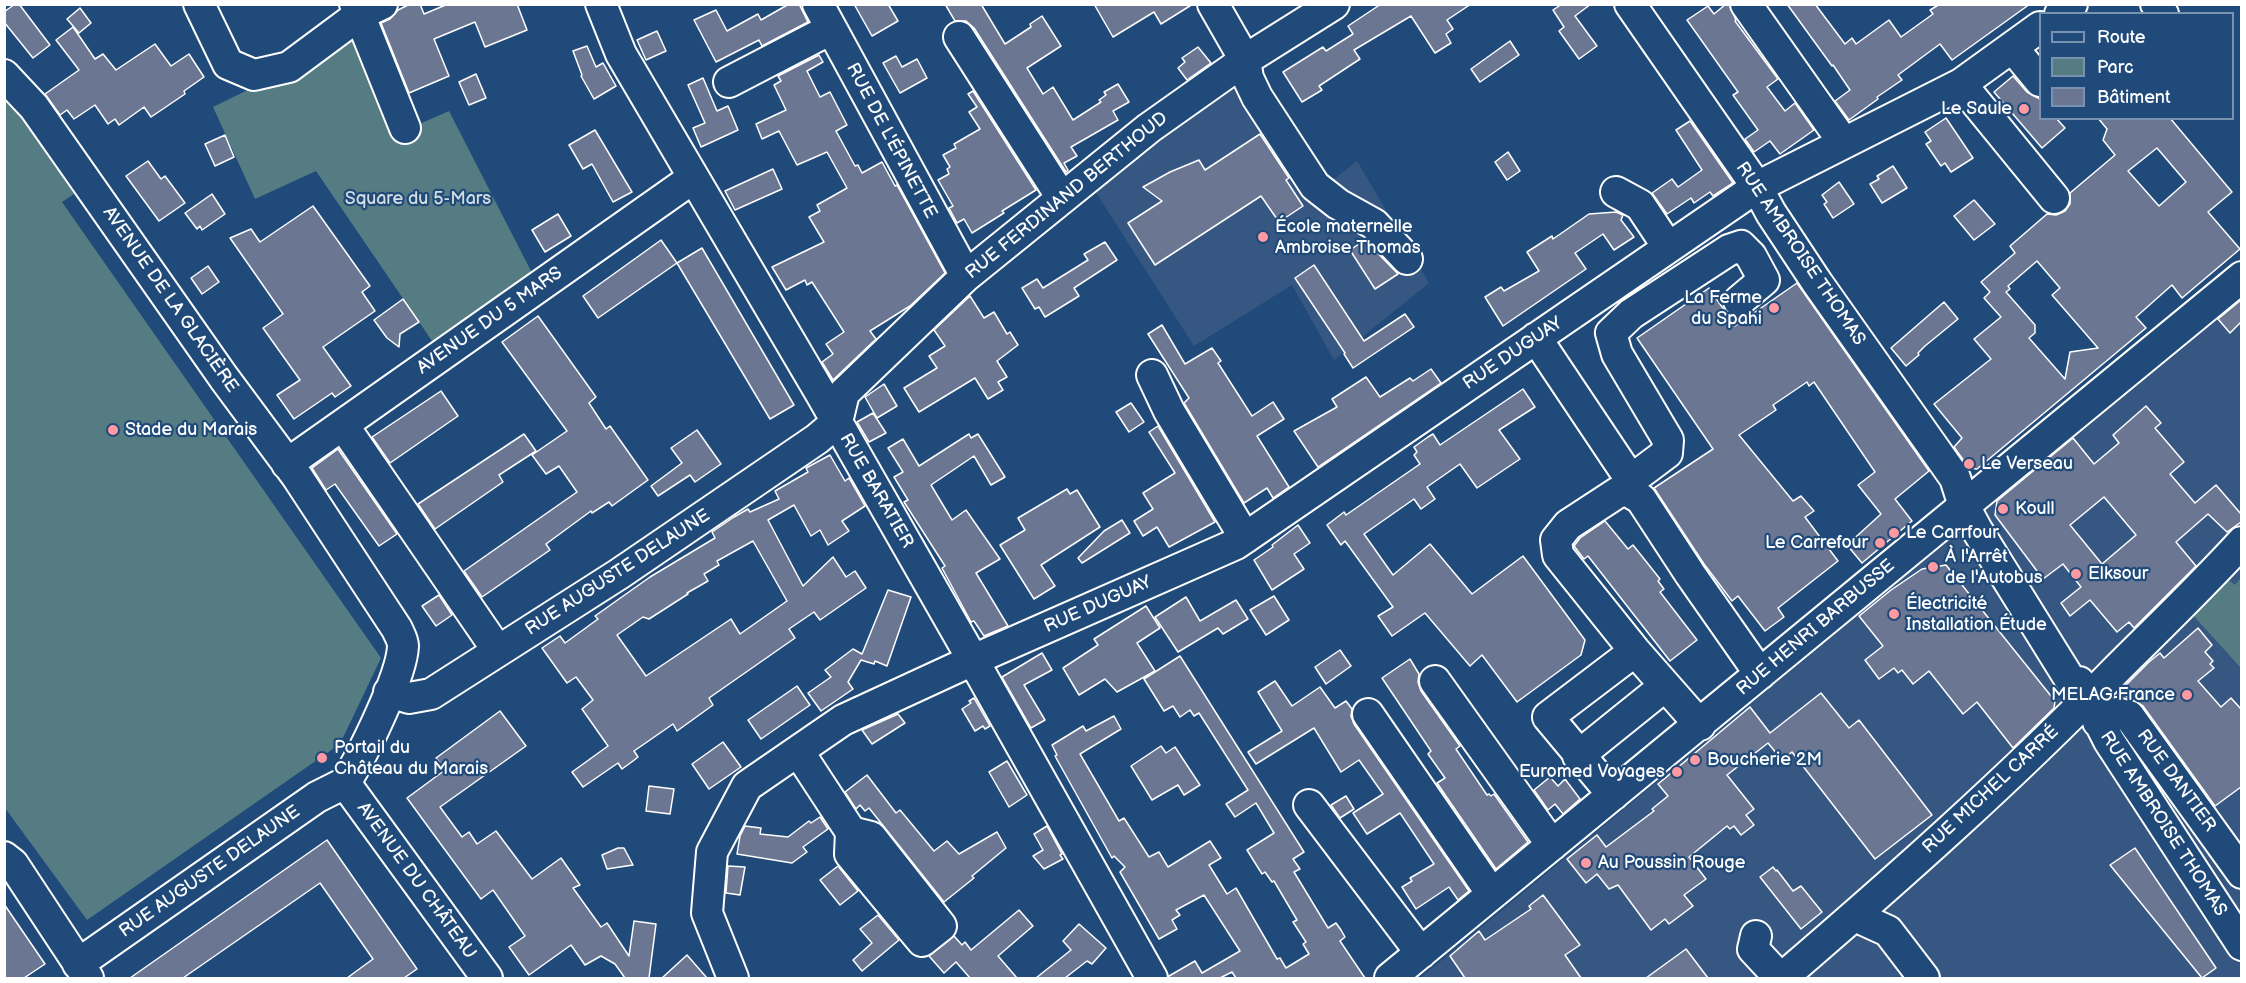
<!DOCTYPE html>
<html>
<head>
<meta charset="utf-8">
<style>
  body { margin:0 }
  #map { position:relative; width:2246px; height:983px; overflow:hidden; background:#1f4a7a; font-family:"Balsamiq Sans",sans-serif }
  canvas { display:block }
  .frame { position:absolute; inset:0; border:6px solid #fff; pointer-events:none }
  .legend { position:absolute; left:2039px; top:12px; width:195px; height:108px; box-sizing:border-box; background:#1f4a7a; border:2px solid #7992af; margin:0; padding:8px 10px; list-style:none; font-size:18px; color:#fff }
  .legend li { display:flex; align-items:center; gap:12px; height:30px }
  .legend b { width:30px; border:2px solid #7992af }
</style>
</head>
<body>
<div id="map">
<canvas width="2246" height="983"></canvas>
<div class="frame"></div>
<ul class="legend">
<li><b style="height:8px;background:#1f4a7a"></b>Route</li>
<li><b style="height:16px;background:#557c82"></b>Parc</li>
<li><b style="height:16px;background:#6b7693"></b>Bâtiment</li>
</ul>
</div>
<script>
const ctx = document.querySelector('canvas').getContext('2d');
ctx.lineJoin = 'round';
function paint(path, color) { ctx.fillStyle = color; ctx.fill(path, 'evenodd'); }
function stroke(path, color, width, dash) { ctx.strokeStyle = color; ctx.lineWidth = width; ctx.lineCap = dash ? 'butt' : 'round'; ctx.setLineDash(dash || []); ctx.stroke(path); }
function label(font, color, halo, rows, align = 'center') {
  ctx.font = font + ' "Balsamiq Sans",sans-serif'; ctx.lineWidth = 4.5; ctx.setLineDash([]); ctx.textBaseline = 'middle'; ctx.strokeStyle = halo; ctx.fillStyle = color; for (const [text, x, y, turn = 0] of rows) {
    ctx.save(); ctx.translate(x, y); ctx.rotate((+turn || 0) * Math.PI / 180); ctx.textAlign = isNaN(turn) ? turn : align; if (halo) ctx.strokeText(text, 0, 0); ctx.fillText(text, 0, 0); ctx.restore();
  }
}
paint(new Path2D(`
  M1251,69L1324,187L1357,161L1429,283L1334,360L1292,285L1194,346L1095,191Z
  M2241,295V978H1420L2057,450Z`), '#365782');
paint(new Path2D(`
  M358,36L399,133L449,111L532,273L432,341L316,171L255,199L213,107Z
  M5,96L12,104L74,194L62,202L381,658L340,744L87,920L5,808Z
  M2226,578L2235,585L2241,578V668L2191,613Z`), '#557c82');
const building = new Path2D(`
  M15,4H19L50,45L33,58L4,22V12Z
  M410,4H420L424,14L448,4H517L527,30L485,47L475,22L434,39L449,76L409,93L381,23L390,19L398,10Z
  M789,4H799L808,22L762,46L759,40L716,62L694,20L716,10L727,31L758,14L761,20Z
  M854,4H888L898,21L872,36Z
  M945,4H981L1005,44L1031,27L1030,24L1042,16L1061,46L1027,68L1043,94L1053,87L1073,120L1101,102L1099,100L1106,95L1104,92L1118,84L1129,102L1113,111L1118,120L1071,147L1077,156L1064,163L1068,170L1066,172L974,28L966,21H955Z
  M1094,4H1193L1161,24L1154,12L1113,37Z
  M1381,4H1471L1447,20L1453,29L1446,34L1451,43L1435,53L1411,16L1354,50L1360,59L1319,86L1322,90L1302,102L1283,72L1323,47L1326,51L1353,34L1348,26Z
  M1562,4H1591L1575,16L1597,46L1579,59L1559,31L1564,27L1553,10Z
  M1726,4H1729L1736,20L1735,21L1778,79L1767,87L1785,111L1795,103L1814,130L1780,154L1770,141L1754,152L1745,139L1758,130L1733,95L1738,92L1687,20L1708,6L1714,14Z
  M1787,4H1815L1845,44L1852,38L1856,44L1889,20L1901,37L1933,14L1930,10L1940,4H2030L1952,60L1940,44L1898,75L1902,80L1877,97L1878,99L1849,120L1835,101L1850,90L1833,65L1832,66Z
  M80,8L91,23L79,33L67,19Z
  M73,27L95,59L103,54L116,70L155,44L171,66L189,54L204,77L184,91L185,94L151,117L144,107L119,125L115,119L108,124L95,105L74,119L67,110L60,115L45,94L79,70L56,40Z
  M657,31L666,51L646,60L637,40Z
  M1510,41L1519,55L1480,82L1471,69Z
  M587,46L596,67L603,63L616,86L594,99L581,76L582,75L573,51Z
  M1198,47L1211,63L1187,80L1178,68L1185,62L1182,58Z
  M819,55L823,62L807,71L820,97L830,92L847,125L836,131L855,166L858,165L862,173L882,162L895,186L897,185L945,273L910,306L870,331L876,339L833,380L822,362L833,354L826,344L844,332L812,282L807,285L805,280L786,290L772,267L824,242L809,217L820,211L817,205L847,188L827,152L797,165L779,131L762,139L756,124L786,110L774,85L781,81L778,76Z
  M896,56L902,67L917,59L927,78L900,93L883,63Z
  M476,74L486,98L469,105L459,82Z
  M2013,76L2027,92L2040,99V118H2056L2065,128L2042,148L1994,92Z
  M703,78L717,111L728,106L738,130L701,147L693,128L705,123L688,85Z
  M973,91L1036,190L1002,211L1004,213L972,233L964,219L957,223L949,208L953,206L938,180L949,174L947,169L950,167L943,155L956,148L954,144L980,129L969,112L977,107L968,94Z
  M1946,118L1973,158L1951,172L1945,163L1941,166L1926,144L1931,141L1925,132Z
  M2098,118H2170L2232,192L2208,212L2240,249L2182,298L2172,285L2136,317L2146,328L1977,469L1969,468L1954,447L1962,438L1934,404L1991,359L1974,339L2001,317L1984,298L1990,292L1981,282L2015,253L2010,246L2047,214L2056,215L2065,211L2070,204V193L2115,155L2103,140L2107,129ZM2157,148L2186,182L2159,206L2128,171ZM2037,261L2060,288L2052,295L2098,348L2070,352L2065,379L2029,338L2035,333V325L2006,292L2010,289L2008,286Z
  M1690,121L1733,183L1713,196L1710,192L1694,203L1691,198L1667,214L1652,193L1672,179L1678,187L1702,170L1676,130Z
  M595,130L632,192L613,202L592,164L583,169L569,145Z
  M1260,134L1289,178L1286,180L1303,206L1279,222L1261,196L1155,265L1128,223L1162,201L1143,187L1170,172L1199,160L1205,170Z
  M225,135L234,157L215,166L205,144Z
  M1508,152L1520,171L1507,180L1495,162Z
  M148,161L161,179L165,176L185,203L159,221L126,176Z
  M1893,166L1907,188L1882,203L1870,184L1879,179L1877,176Z
  M773,169L782,189L735,210L725,191Z
  M1839,182L1854,204L1833,218L1824,204L1827,202L1822,195Z
  M212,194L225,214L202,230L200,226L197,229L185,213Z
  M1974,200L1995,224L1974,240L1954,216Z
  M313,206L370,286L362,292L375,311L323,347L351,386L335,397L332,393L294,419L277,395L300,380L263,328L283,314L230,238L251,229L260,242Z
  M1616,212L1623,215L1621,220L1634,237L1614,250L1603,234L1575,253L1586,269L1503,326L1485,297L1501,287L1504,291L1539,271L1527,252L1552,236L1553,239L1589,214Z
  M558,214L571,236L545,252L532,230Z
  M661,240L677,263L598,318L583,296Z
  M1365,240L1398,274L1375,289L1350,250Z
  M1105,242L1117,260L1074,288L1079,296L1045,317L1039,307L1035,309L1022,288L1037,279L1043,288L1088,260L1084,254Z
  M702,248L794,405L770,419L677,263Z
  M1314,265L1364,341L1405,314L1414,327L1353,368L1344,354L1345,353L1295,278Z
  M208,266L219,282L202,294L191,278Z
  M1797,283L1929,471L1895,499L1912,521L1862,563L1847,545L1881,514L1858,485L1875,472L1814,382L1809,386L1807,382L1773,405L1776,410L1739,435L1793,501L1801,496L1814,511L1805,517L1838,561L1778,608L1784,617L1765,631L1738,596L1732,601L1704,564L1654,488L1713,449L1637,338L1709,288L1735,326Z
  M970,296L984,318L994,312L1007,334L1010,332L1018,345L997,361L1007,377L998,382L1003,390L988,399L975,378L919,412L904,388L937,368L929,356L945,346L934,330Z
  M403,299L419,322L400,334L399,347L387,338L374,320Z
  M2241,300V322L2230,333L2218,319Z
  M1944,302L1958,319L1925,346L1918,353L1919,355L1906,366L1891,348Z
  M538,316L596,397L589,403L606,429L610,426L648,480L612,506L609,502L592,513L591,511L546,544L550,550L482,597L464,571L577,492L559,466L546,474L532,455L567,431L502,342Z
  M1162,325L1185,364L1212,348L1221,361L1218,363L1252,416L1273,402L1284,419L1257,436L1289,487L1273,498L1267,488L1244,503L1184,403L1189,398L1148,334Z
  M1431,369L1441,383L1318,467L1294,431L1337,407L1332,399L1366,377L1380,397L1410,378L1413,381Z
  M884,384L897,406L877,418L865,397Z
  M1523,389L1535,407L1499,430L1520,459L1477,488L1460,464L1427,487L1435,499L1421,509L1414,499L1364,534L1393,575L1430,544L1472,594L1523,556L1585,640L1581,655L1517,702L1482,655L1470,666L1425,613L1392,636L1378,616L1393,607L1345,541L1341,545L1327,525L1344,512L1346,515L1420,464L1414,455L1417,452L1414,447L1428,437L1433,434L1440,445Z
  M441,391L458,416L390,463L372,437Z
  M1131,403L1144,422L1129,432L1116,412Z
  M2146,406L2161,423L2155,428L2184,462L2170,474L2195,503L2216,485L2241,514V522L2227,532L2208,514L2176,542L2196,566L2134,628L2129,622L2117,632L2090,600L2070,616L2061,603L2081,587L2063,564L2043,579L1995,515L1997,501L2073,438L2094,464L2119,443L2113,435ZM2104,497L2136,535L2102,564L2070,525Z
  M873,413L886,433L869,442L857,422Z
  M1158,426L1215,522L1169,547L1157,527L1143,536L1134,521L1153,509L1143,493L1175,473L1149,432Z
  M697,430L721,464L695,482L690,475L658,496L651,486L682,463L671,448Z
  M524,434L536,451L499,475L503,482L435,529L418,504Z
  M969,434L971,438L978,434L1005,477L991,485L974,456L931,485L952,520L966,510L1000,559L976,573L1008,626L984,636L974,621L971,622L942,568L945,566L904,502L908,500L894,477L903,472L888,448L903,439L919,466Z
  M338,449L397,534L379,546L335,484L326,490L312,468Z
  M830,455L845,481L849,478L865,506L842,521L849,531L828,545L820,530L811,536L794,505L768,520L803,586L833,557L846,577L855,571L866,588L820,620L814,612L789,629L795,638L709,698L713,705L677,731L673,724L634,751L638,757L633,761L622,769L618,763L583,787L572,772L608,746L582,709L593,700L576,677L567,683L542,648L560,636L565,643L598,619L595,616L650,577L715,538L712,532L734,517L748,509L750,512L779,499L775,491L808,472L806,468ZM753,541L787,601L740,634L731,619L646,676L617,635L643,617L649,619L688,594L687,593L708,581L704,574L719,565L717,561Z
  M1067,489L1070,494L1077,490L1100,527L1041,565L1055,586L1034,599L1000,545L1025,530L1018,518Z
  M1122,520L1130,533L1082,563L1078,558L1104,531Z
  M1605,521L1628,549L1633,545L1660,579L1658,581L1664,589L1660,592L1697,640L1670,661L1588,556L1584,559L1574,546L1580,538Z
  M1298,525L1310,543L1294,554L1304,569L1272,590L1254,560L1273,547L1272,545Z
  M1946,565L2055,701L2054,708L2013,748L1977,702L1963,714L1929,671L1913,684L1902,670L1898,673L1894,668L1879,679L1865,660L1883,646L1859,616L1891,590L1922,569Z
  M888,590L911,597L887,666L875,661L874,664L861,660L848,682L853,689L821,711L808,693L831,677L825,670L853,649L862,654Z
  M439,595L452,615L436,626L422,606Z
  M1274,596L1289,620L1266,635L1250,610Z
  M1186,597L1200,621L1236,600L1248,619L1223,634L1218,628L1178,652L1155,617Z
  M1146,606L1160,628L1137,643L1155,671L1117,692L1105,679L1079,695L1063,668L1098,645L1094,639Z
  M2198,628L2212,645L2205,652L2213,661L2210,664L2214,668L2198,681L2221,707L2231,698L2241,709V787L2215,806L2143,706L2128,698L2123,692L2124,687L2149,662L2160,653L2164,658Z
  M1340,650L1351,666L1326,684L1315,667Z
  M1042,653L1052,670L1024,685L1045,720L1031,728L1002,677Z
  M1180,656L1304,852L1293,859L1300,869L1294,872L1328,928L1336,923L1341,930L1345,937L1340,941L1365,978H1236L1232,972L1220,978H1169V976L1195,961L1202,973L1240,951L1204,895L1176,910L1180,915L1172,920L1177,929L1159,939L1120,872L1125,867L1114,856L1112,858L1055,756L1057,755L1052,745L1083,726L1086,731L1114,716L1121,729L1080,754L1119,821L1124,818L1149,857L1159,852L1168,867L1210,841L1221,858L1209,865L1227,894L1236,888L1277,959L1280,958L1286,968L1309,954L1303,944L1306,942L1293,922L1297,920L1274,881L1272,882L1265,872L1262,874L1247,850L1274,833L1256,803L1235,817L1226,804L1248,790L1199,713L1194,716L1190,710L1180,717L1173,706L1164,711L1144,679Z
  M1410,659L1419,674L1418,682L1421,691L1460,746L1456,749L1487,795L1489,794L1491,796L1494,794L1528,842L1496,869L1437,783L1445,778L1428,754L1431,751L1382,678Z
  M1275,681L1292,706L1320,687L1335,708L1346,701L1352,709L1351,716L1354,724L1469,891L1458,900L1449,887L1416,909L1402,887L1412,881L1410,878L1434,864L1400,813L1367,834L1353,813L1383,794L1359,760L1341,772L1314,728L1256,764L1248,752L1282,731L1258,692Z
  M797,686L810,705L761,739L748,720Z
  M1821,693L1849,728L1859,720L1932,815L1875,859L1792,752L1782,760L1768,743L1727,775L1754,809L1746,815L1754,825L1741,835L1734,826L1730,829L1727,826L1689,857L1706,879L1684,895L1693,906L1669,924L1665,919L1651,930L1618,885L1609,889L1597,874L1586,883L1567,859L1597,835L1606,847L1654,811L1652,809L1668,796L1658,784L1750,707L1770,733Z
  M974,698L990,726L985,729L983,726L975,731L962,709L971,703L969,701Z
  M500,711L526,746L440,807L462,837L469,832L477,844L496,831L532,879L561,858L580,885L573,888L601,927L607,923L629,956L634,921L656,924L649,978H625L615,964L601,956L585,965L571,945L529,975L509,947L525,936L493,890L481,899L407,798L445,770L436,758Z
  M898,714L905,723L872,744L862,730Z
  M723,742L741,767L709,789L692,764Z
  M1161,746L1166,753L1175,747L1200,785L1184,795L1178,785L1152,800L1131,766Z
  M1007,761L1027,795L1009,807L989,772Z
  M867,775L896,813L900,810L934,851L947,841L959,854L997,832L1006,848L972,876L974,878L944,902L869,808L865,811L860,805L856,809L845,792Z
  M1550,777L1558,786L1565,779L1580,799L1563,814L1555,804L1548,810L1534,790Z
  M649,786L674,789L670,814L646,811Z
  M1346,796L1354,809L1340,818L1331,805Z
  M820,817L828,829L803,847L807,852L792,863L737,854L740,836L745,826L761,828L760,834L788,837L809,821L811,823Z
  M1047,826L1062,854L1060,855L1063,859L1044,869L1033,856L1043,850L1034,834Z
  M327,840L417,969L404,978H347L373,959L320,883L183,978H130Z
  M618,848H624L633,865L607,869L602,855Z
  M2135,848L2216,968L2202,978L2110,865Z
  M728,866L745,867L740,895L726,893Z
  M838,866L858,891L840,905L820,880Z
  M1773,867L1776,871L1777,870L1793,891L1801,886L1822,912L1801,929L1760,877Z
  M1543,895L1580,945L1565,955L1581,978H1465L1450,956L1479,931L1485,940L1531,909L1529,906Z
  M4,904L45,964L24,978H4Z
  M1019,910L1033,926L998,956L1017,978H970L956,962L944,973L929,956L954,936L962,945L965,942L971,950Z
  M878,915L899,940L862,971L853,960L872,943L860,929Z
  M1079,924L1106,948L1092,964L1087,961L1065,978H1036L1071,950L1063,941Z
  M1686,949L1708,978H1646Z
  M687,955L707,978H662Z`);
paint(building, '#6b7693');
stroke(building, '#fff', 1.5);
const minor = new Path2D(`
  M199,4L228,64L254,75L289,67L359,15L382,4
  M355,4L405,128
  M601,4L621,54L821,394L973,660L1152,978
  M818,4L966,276
  M1213,4L1245,60L1248,78L1257,97L1315,186L1338,204L1374,224L1407,259
  M1630,4L1757,187L1771,213L1816,281L1955,478L1964,506L1977,530L2069,678L2087,701
  M1746,4L1844,143
  M2156,4L2163,14
  M2060,14L2072,4
  M959,37L1062,198
  M2012,47L2040,81
  M4,75L34,107L224,378L296,475L397,629C399,634 403,640 403,646C402,676 362,756 345,783
  M729,82L831,29
  M1961,84L2054,198
  M1616,192L1640,205L1668,247
  M1536,338L1631,480
  M1152,375L1169,411L1245,538
  M343,425L498,651
  M287,464L693,178
  M1626,490L1641,499L1690,574L1760,674
  M1435,681L1552,845
  M2079,682L2109,741L2242,945
  M389,692L409,698L431,694L619,574L817,439L837,422L844,393L966,276L1149,128L1245,60L1334,4
  M1368,714L1492,894
  M2098,722L2116,713L2129,716L2242,873
  M1700,725L1635,651L1558,555L1556,540L1568,525L1617,493L1626,490L1631,480L1667,453L1668,440L1617,354L1611,333L1631,314L1729,250L1741,246L1751,256L1764,280L1739,301
  M798,751L851,832L850,854L922,941L941,926L871,837L851,832
  M1578,756L1665,686
  M345,783L487,978
  M1613,795L1548,717L1635,651
  M1309,805L1421,953
  M4,857L13,864L88,978
  M1855,916L1888,931L1924,978
  M1756,936L1753,949L1780,978
  M78,964L317,797L345,783
  M733,978L707,913L712,852L747,786L843,720L973,660L1236,544L1757,187L1961,84L2040,27
  M1390,978L2242,277
  M1782,978C1896,880 2009,780 2114,672C2157,629 2201,587 2242,542`);
stroke(minor, '#fff', 34);
stroke(minor, '#1f4a7a', 30);
for (const [x, y, r, color] of [
  [2024,109,6,"#ff9aa2"],
  [1263,237,6,"#ff9aa2"],
  [1774,308,6,"#ff9aa2"],
  [113,430,6,"#ff9aa2"],
  [1969,464,6,"#ff9aa2"],
  [2003,509,6,"#ff9aa2"],
  [1894,533,6,"#ff9aa2"],
  [1880,543,6,"#ff9aa2"],
  [1933,567,6,"#ff9aa2"],
  [2076,574,6,"#ff9aa2"],
  [1894,614,6,"#ff9aa2"],
  [2187,695,6,"#ff9aa2"],
  [322,758,6,"#ff9aa2"],
  [1695,760,6,"#ff9aa2"],
  [1677,772,6,"#ff9aa2"],
  [1586,863,6,"#ff9aa2"]
]) { const dot = new Path2D(); dot.arc(x, y, r, 0, 2 * Math.PI); ctx.fillStyle = color; ctx.fill(dot); stroke(dot, '#1f4a7a', 2); }
label('18px', '#fff', '#1f4a7a', [
  ["Le Saule",2012,109,"right"],
  ["École maternelle",1275,227],
  ["Ambroise Thomas",1275,248],
  ["La Ferme",1762,298,"right"],
  ["du Spahi",1762,319,"right"],
  ["Stade du Marais",125,430],
  ["Le Verseau",1981,464],
  ["Koull",2015,509],
  ["Le Carrfour",1906,533],
  ["Le Carrefour",1868,543,"right"],
  ["À l'Arrêt",1945,557],
  ["de l'Autobus",1945,578],
  ["Elksour",2088,574],
  ["Électricité",1906,604],
  ["Installation Étude",1906,625],
  ["MELAG France",2175,695,"right"],
  ["Portail du",334,748],
  ["Château du Marais",334,769],
  ["Boucherie 2M",1707,760],
  ["Euromed Voyages",1665,772,"right"],
  ["Au Poussin Rouge",1598,863]
], 'left');
label('18px', '#fff', '#1f4a7a', [
  ["RUE DE L'ÉPINETTE",891,141,62],
  ["RUE FERDINAND BERTHOUD",1067,196,-39],
  ["RUE AMBROISE THOMAS",1800,254,56],
  ["AVENUE DE LA GLACIÈRE",170,300,55],
  ["AVENUE DU 5 MARS",490,321,-35],
  ["RUE DUGUAY",1513,354,-34],
  ["RUE BARATIER",876,491,60],
  ["RUE AUGUSTE DELAUNE",618,573,-33],
  ["RUE DUGUAY",1098,605,-24],
  ["RUE HENRI BARBUSSE",1816,628,-40],
  ["RUE DANTIER",2176,781,54],
  ["RUE MICHEL CARRÉ",1991,790,-43],
  ["RUE AMBROISE THOMAS",2163,824,57],
  ["RUE AUGUSTE DELAUNE",210,872,-35],
  ["AVENUE DU CHÂTEAU",416,881,54]
]);
label('18px', '#d4dee0', '#1f4a7a', [
  ["Square du 5-Mars",418,199]
]);
</script>
</body>
</html>
